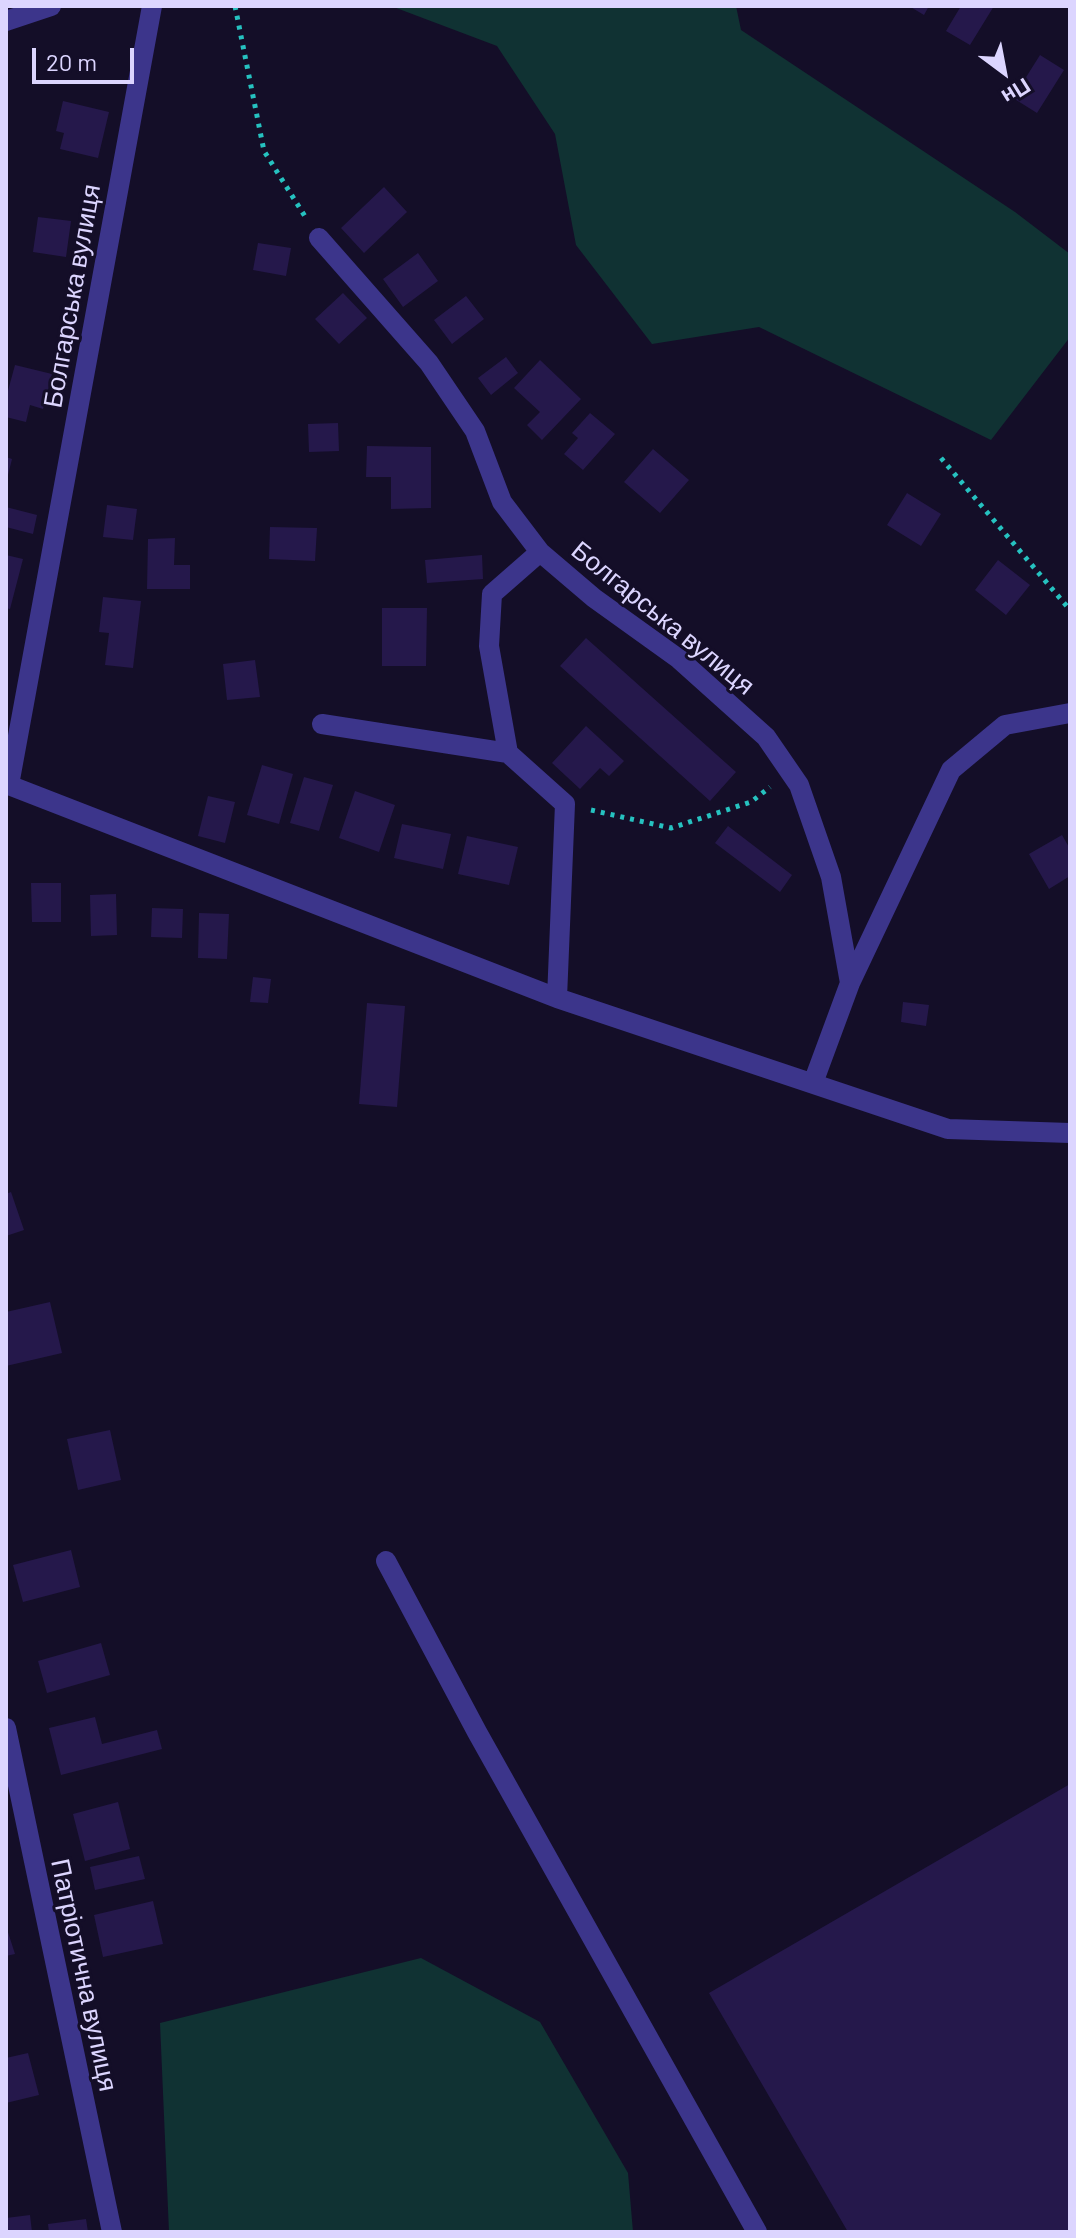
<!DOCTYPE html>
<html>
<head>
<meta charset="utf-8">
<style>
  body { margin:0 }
  #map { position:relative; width:1076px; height:2238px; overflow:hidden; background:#140e28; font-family:Barlow,sans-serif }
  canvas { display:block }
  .frame { position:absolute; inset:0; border:8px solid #dcd5ff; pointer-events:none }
  .north { position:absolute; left:964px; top:32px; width:80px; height:80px; -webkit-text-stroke:6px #140e28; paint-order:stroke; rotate:148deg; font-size:22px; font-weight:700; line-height:32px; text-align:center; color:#dcd5ff }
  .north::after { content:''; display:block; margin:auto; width:28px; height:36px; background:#dcd5ff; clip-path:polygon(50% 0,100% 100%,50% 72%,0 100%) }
  .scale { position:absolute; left:32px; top:48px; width:102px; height:36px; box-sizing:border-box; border:4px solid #dcd5ff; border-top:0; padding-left:10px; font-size:24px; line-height:28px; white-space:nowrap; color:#dcd5ff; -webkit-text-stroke:6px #140e28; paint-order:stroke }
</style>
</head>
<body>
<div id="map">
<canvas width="1076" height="2238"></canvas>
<div class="frame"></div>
<div class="north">Пн</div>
<div class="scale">20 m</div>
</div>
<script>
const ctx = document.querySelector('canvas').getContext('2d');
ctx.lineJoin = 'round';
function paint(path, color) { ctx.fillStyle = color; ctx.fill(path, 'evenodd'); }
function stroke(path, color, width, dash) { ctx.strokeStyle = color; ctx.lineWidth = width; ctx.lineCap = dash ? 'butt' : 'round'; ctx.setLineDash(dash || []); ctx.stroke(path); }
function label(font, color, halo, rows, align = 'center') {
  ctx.font = font + ' Barlow,sans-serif'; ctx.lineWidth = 6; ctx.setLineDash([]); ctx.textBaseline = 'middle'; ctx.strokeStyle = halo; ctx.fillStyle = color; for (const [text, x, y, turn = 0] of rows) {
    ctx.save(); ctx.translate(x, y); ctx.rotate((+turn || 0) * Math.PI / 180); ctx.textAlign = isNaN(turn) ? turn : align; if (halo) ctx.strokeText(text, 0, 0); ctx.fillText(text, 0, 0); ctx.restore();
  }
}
paint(new Path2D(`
  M391,6H736L741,30L1015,212L1070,254V337L991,440L759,327L652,344L576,245L555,134L497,46Z
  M421,1958L540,2022L628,2173L633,2232H169L160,2023Z`), '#103233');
paint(new Path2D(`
  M909,6H929L924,15Z
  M961,6H994L970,45L946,31Z
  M1040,55L1064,70L1037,113L1013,98Z
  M63,101L109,112L98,158L60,149L64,133L56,131Z
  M384,187L407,212L364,253L341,228Z
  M38,217L71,221L66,257L33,252Z
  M258,243L291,248L286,276L253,270Z
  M418,253L438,281L403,307L383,279Z
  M343,293L367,318L339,344L315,319Z
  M466,296L484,319L452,344L434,320Z
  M506,357L518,373L491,395L478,378Z
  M540,360L581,399L542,440L527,425L540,412L514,388Z
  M15,365L52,374L43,409L30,405L26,422L6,417V398Z
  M590,413L615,434L583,470L564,454L578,438L572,433Z
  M338,423L339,451L309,452L308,424Z
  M367,446L431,447V508L391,509V477H366Z
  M653,449L689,480L660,513L624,482Z
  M6,457L12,459L7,479H6Z
  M907,493L941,514L921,546L887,525Z
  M107,505L137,509L133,540L103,537Z
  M6,507L37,515L33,534L6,527Z
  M270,527L317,528L315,561L269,559Z
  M175,538L174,565H190V589H147L148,539Z
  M6,555L23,559L10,609L6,608Z
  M482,555L483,579L427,583L425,560Z
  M998,560L1030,585L1006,615L975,590Z
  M103,597L141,601L133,668L105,665L109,633L99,632Z
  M382,608H427L426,666H382Z
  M586,638L736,772L710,801L560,666Z
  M255,660L260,697L227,700L223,664Z
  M586,726L624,761L609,776L600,768L580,789L552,763Z
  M262,765L293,774L279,824L247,815Z
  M304,777L333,785L319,831L290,823Z
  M355,791L395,805L379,852L339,838Z
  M208,796L235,802L225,843L198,836Z
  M402,824L451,834L443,869L394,858Z
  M728,826L792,875L780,892L715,843Z
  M1062,835L1070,849V876L1049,889L1029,854Z
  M467,836L518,847L509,885L458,874Z
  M31,883H61V922H32Z
  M116,894L117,935L91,936L90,895Z
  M152,908L183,909L182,938L151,937Z
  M199,913L229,914L227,959L198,958Z
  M253,977L271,979L268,1003L250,1002Z
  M903,1002L929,1005L926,1026L901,1022Z
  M367,1003L405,1006L397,1107L359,1104Z
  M11,1192L24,1230L6,1236V1194Z
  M50,1302L62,1353L6,1366V1312Z
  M110,1430L121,1480L78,1490L67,1439Z
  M71,1550L80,1587L23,1602L13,1565Z
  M101,1643L110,1675L47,1693L38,1661Z
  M95,1717L102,1744L157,1730L162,1749L61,1775L49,1728Z
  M1070,1784V2232H848L709,1993Z
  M118,1802L130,1849L85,1861L73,1814Z
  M139,1856L145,1879L95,1890L90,1867Z
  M153,1901L163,1944L103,1957L94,1915Z
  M6,1926L15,1954L6,1956Z
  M28,2053L39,2095L6,2103V2058Z
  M30,2215L32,2232H6V2218Z
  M86,2219L88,2232H49L48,2224Z`), '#25184b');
stroke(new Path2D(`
  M235,6L264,151L306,218
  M941,458L1070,610
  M591,810L671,828L751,802L770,787`), '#26c2c0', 5, [4, 6]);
stroke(new Path2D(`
  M6,21L51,6
  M319,238L429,363L475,431L502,502L540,552L594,598L679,659L766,737L799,785L831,877L850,983L813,1083
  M322,724L508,753L489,646L492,594L540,552
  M508,753L565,804L557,998
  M6,784L557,998L948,1129L1070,1133
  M9,785L152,6
  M850,983L951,770L1005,725L1070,713
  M386,1561L477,1732L757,2232
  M6,1728L112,2232`), '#3c358b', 20);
label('26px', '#dcd5ff', '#140e28', [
  ["Болгарська вулиця",72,296,-80],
  ["Болгарська вулиця",663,618,39],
  ["Патріотична вулиця",84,1975,78]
]);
</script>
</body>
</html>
